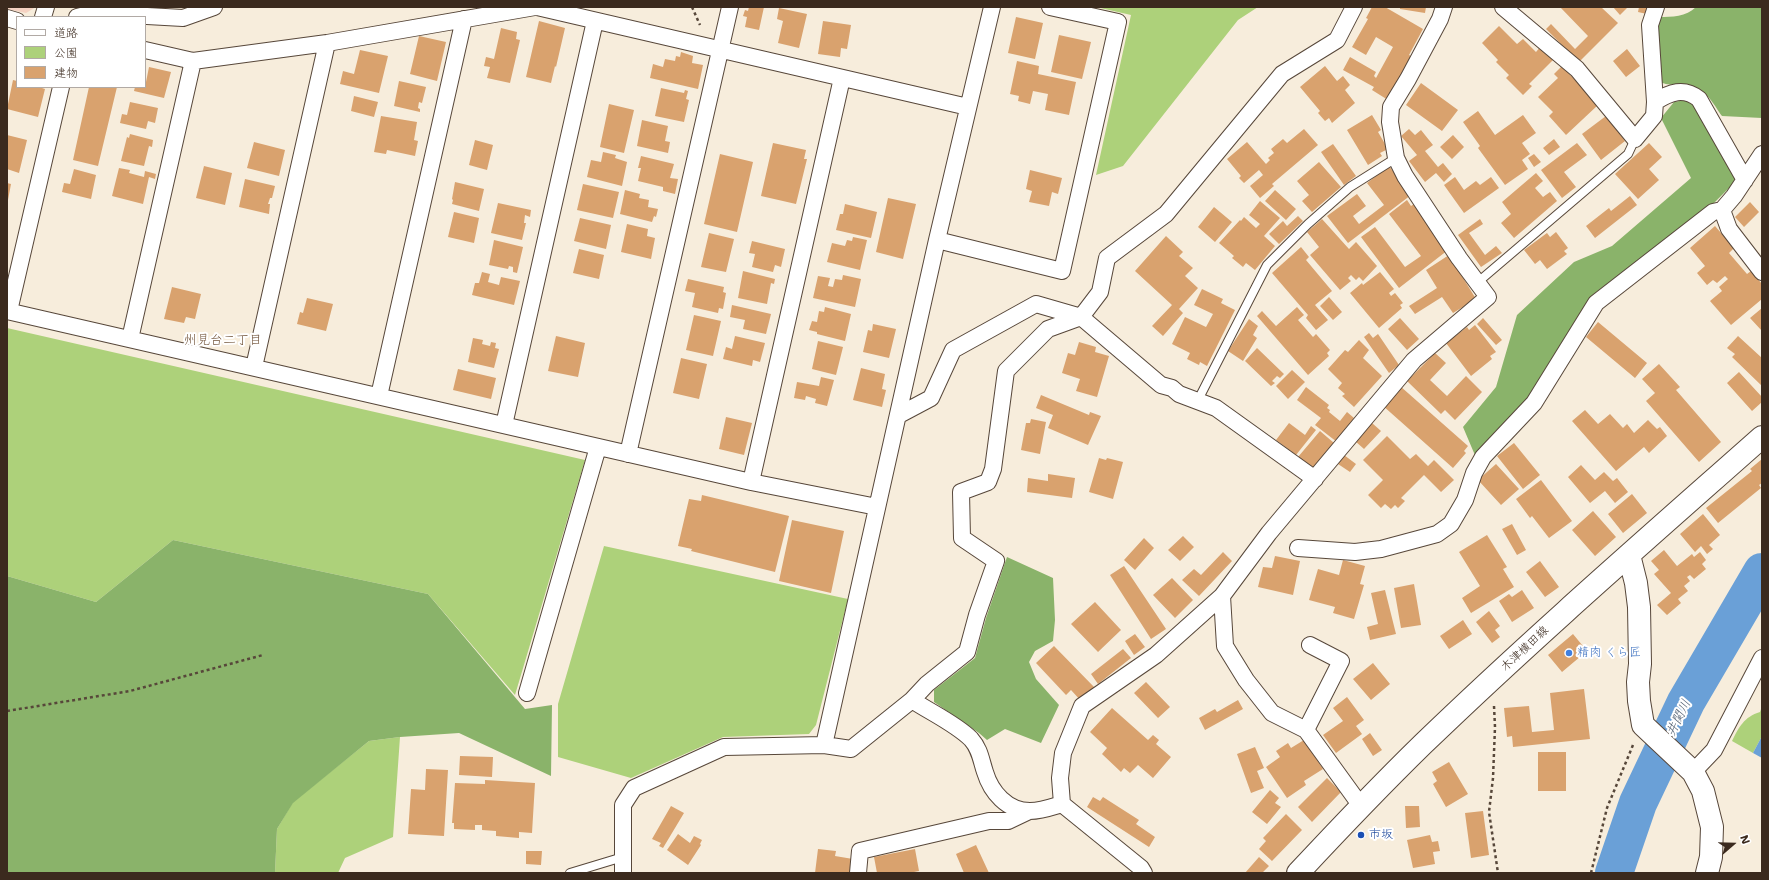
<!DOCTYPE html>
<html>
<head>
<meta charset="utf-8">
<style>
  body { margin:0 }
  #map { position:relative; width:1769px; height:880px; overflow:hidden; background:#f7eddc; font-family:"Shantell Sans","Klee One",sans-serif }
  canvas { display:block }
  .frame { position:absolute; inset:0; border:8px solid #3b2a1e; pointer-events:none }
  .legend { position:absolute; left:16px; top:16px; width:130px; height:72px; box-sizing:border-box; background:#fff; border:1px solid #b1aaa5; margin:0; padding:5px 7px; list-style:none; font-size:12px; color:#3b2a1e }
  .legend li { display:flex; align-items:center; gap:8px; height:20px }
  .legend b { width:20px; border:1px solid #b1aaa5 }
  .north { position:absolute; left:1713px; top:824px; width:40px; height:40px; -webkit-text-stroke:3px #fff; paint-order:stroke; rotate:70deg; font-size:11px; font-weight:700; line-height:16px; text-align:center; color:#3b2a1e }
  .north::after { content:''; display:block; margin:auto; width:14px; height:18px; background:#3b2a1e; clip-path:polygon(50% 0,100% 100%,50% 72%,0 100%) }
</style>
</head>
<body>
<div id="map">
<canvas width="1769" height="880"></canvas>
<div class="frame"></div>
<ul class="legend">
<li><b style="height:5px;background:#fff"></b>道路</li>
<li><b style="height:11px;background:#add17a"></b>公園</li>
<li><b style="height:11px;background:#d9a26e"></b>建物</li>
</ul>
<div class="north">N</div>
</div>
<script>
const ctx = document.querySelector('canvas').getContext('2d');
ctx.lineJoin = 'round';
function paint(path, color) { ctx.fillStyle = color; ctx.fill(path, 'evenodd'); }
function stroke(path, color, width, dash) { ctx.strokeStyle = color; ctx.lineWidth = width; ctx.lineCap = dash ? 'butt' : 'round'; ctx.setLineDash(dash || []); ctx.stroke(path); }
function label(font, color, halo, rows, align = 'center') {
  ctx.font = font + ' "Shantell Sans","Klee One",sans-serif'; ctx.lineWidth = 4; ctx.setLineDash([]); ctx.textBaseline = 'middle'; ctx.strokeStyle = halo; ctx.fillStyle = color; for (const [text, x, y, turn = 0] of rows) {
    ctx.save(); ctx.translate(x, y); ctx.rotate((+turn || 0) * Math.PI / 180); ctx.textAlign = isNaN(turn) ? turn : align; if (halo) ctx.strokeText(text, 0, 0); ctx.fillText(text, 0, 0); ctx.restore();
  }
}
paint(new Path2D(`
  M7,7H36L26,13L7,9Z`), '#f5d2c2');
paint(new Path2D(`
  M1096,7H1258L1238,20L1123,166L1096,175L1131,15Z
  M7,328L585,460L515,695L428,594L173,540L96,602L7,576Z
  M604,546L848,599L816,725L809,734L723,737L631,778L558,757V704Z
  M1762,706V736L1753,753L1732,741C1739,727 1744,717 1760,712Z
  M400,737L393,837L345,858L338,873H275L277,829L293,802L369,741Z`), '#add17a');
paint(new Path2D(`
  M1696,7H1762V118L1722,116C1714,105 1706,89 1692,86C1680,83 1668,87 1658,81L1655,28L1659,17C1672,17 1686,17 1696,7Z
  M1690,99L1730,159L1736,181L1710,207L1595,293L1529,398L1477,460L1463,427L1496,387L1517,315L1574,262L1612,246L1691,178L1661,118L1674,102Z
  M173,540L428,594L525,709L552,705L551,776L459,733L400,737L369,741L293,803L277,829L275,873H7V576L96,602Z
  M1007,557L1053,578L1055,620L1053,641L1035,651L1029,662L1036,679L1059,705L1041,743L1005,729L987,740L979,733L934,702V690L975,658L986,618Z`), '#8ab36a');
paint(new Path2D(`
  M1762,736V758L1753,753Z`), '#6aa0d7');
stroke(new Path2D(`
  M1614,873L1638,803L1686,702L1762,572`), '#6aa0d7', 38);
paint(new Path2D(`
  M749,7H764L759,30L745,27L747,17L743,16L745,10L748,11Z
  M1372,7H1385L1423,29L1409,55L1413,57L1388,100L1372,90L1374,87L1343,70L1350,57L1376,72L1374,76L1376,78L1393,47L1376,37L1366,55L1352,47L1368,19L1366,18Z
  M1400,7H1426L1425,13L1400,9Z
  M1560,7H1601L1618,23L1579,62L1546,29L1551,24L1575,49L1588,36Z
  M1613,7H1628L1620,15Z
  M1639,7H1649L1647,14L1638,12Z
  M779,8L807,14L799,48L778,43L783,21L777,19Z
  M1016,17L1043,23L1035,59L1008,53Z
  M539,21L565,28L556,67L555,66L551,83L526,77Z
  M823,21L851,25L847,49L841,48L840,57L818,54Z
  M1499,26L1517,44L1523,39L1536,52L1541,46L1554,59L1529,84L1532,86L1523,95L1506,78L1509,75L1496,62L1498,60L1482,43Z
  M501,28L517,32L516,39L520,40L510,83L487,78L490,67L484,66L486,57L494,59Z
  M1059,35L1091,42L1082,79L1051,72Z
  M419,36L446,42L437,81L410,74Z
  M1627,49L1640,66L1626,77L1613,61Z
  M360,50L388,56L379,93L340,84L343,71L354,74Z
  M681,52L693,56L692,63L703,65L698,89L650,78L653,64L663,67L665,59L675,61L676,56L680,57Z
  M1017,61L1039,66L1038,74L1076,82L1069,115L1045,110L1048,94L1033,91L1030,104L1018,101L1019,96L1010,94Z
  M1325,66L1337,81L1343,76L1350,85L1345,90L1355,103L1332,123L1329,118L1325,121L1318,113L1320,111L1300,87Z
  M1562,66L1598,105L1566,135L1549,116L1553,112L1538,97L1558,78L1554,74Z
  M149,67L171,72L164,98L134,91L135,87H145Z
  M13,80L17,81V87H39L45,89L38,117L7,109Z
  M399,81L426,87L422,103L419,102L418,108L420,109V112L394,106Z
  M1421,83L1458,110L1442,131L1406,105Z
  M89,87H117L98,166L73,160Z
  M661,88L684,93L685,90L688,91L686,99L689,100L684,122L655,116Z
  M354,96L378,102L374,117L351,111Z
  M130,102L158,108L155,123L148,121L146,129L120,123L122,114L127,115Z
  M609,104L634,110L624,153L600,147Z
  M1478,111L1495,135L1523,115L1536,133L1522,143L1530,154L1522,160L1528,169L1505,185L1478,148L1480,146L1463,122Z
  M1372,115L1381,130L1378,132L1388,149L1380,153L1382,156L1368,165L1347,130Z
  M381,116L417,122L414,140L418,141L415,156L387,150L386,154L374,152Z
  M1606,116L1625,141L1601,160L1582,134Z
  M642,120L668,126L665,141L670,142L668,153L637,146Z
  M1304,129L1318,145L1272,184L1274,186L1260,198L1250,186L1263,175L1259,170L1244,183L1239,178L1241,176L1227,159L1247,142L1266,164L1270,160L1268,158L1274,153L1271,149L1283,139L1287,143Z
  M1409,129L1415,135L1421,130L1433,145L1425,151L1438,167L1443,163L1452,174L1444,182L1436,173L1425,182L1409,161L1417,155L1401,136Z
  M130,134L153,140L152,147L149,146L144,166L121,161L127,137L129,138Z
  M7,135L27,140L19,173L7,169Z
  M1453,135L1464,147L1452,159L1440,147Z
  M1554,139L1560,147L1549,155L1543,148Z
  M475,140L493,145L487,170L469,165Z
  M254,142L285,150L279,176L247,168Z
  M773,143L806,150L804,159H807L796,204L761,196Z
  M1577,143L1587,155L1564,172L1576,187L1562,198L1541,170Z
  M1649,143L1662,157L1649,169L1659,180L1638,199L1615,174Z
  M1333,144L1356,176L1344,185L1321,152Z
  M603,152L616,155L615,158L627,162L622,186L587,177L591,160L601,162Z
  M720,154L753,162L737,232L704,224Z
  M1534,154L1541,162L1534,167L1528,158Z
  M641,156L674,164L670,178L678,179L675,194L663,191V187L638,181L641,168H638Z
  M1319,162L1341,187L1312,212L1302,201L1309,195L1297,181Z
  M204,166L232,173L225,205L196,198Z
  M1389,166L1411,195L1348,243L1327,216L1357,194L1366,206L1353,216L1359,224L1384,205L1367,183Z
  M119,168L130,170L129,173L144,177L145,171L156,174L155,179L149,177L143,204L112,196Z
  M74,169L96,175L91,199L62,192L64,183L70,184Z
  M1030,170L1062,178L1058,194L1052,192L1049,206L1029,202L1032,191L1026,189Z
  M1536,173L1543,181L1535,188L1543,197L1550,192L1557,201L1514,238L1501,223L1511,214L1502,202Z
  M1455,177L1464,190L1476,181L1480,185L1491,177L1499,188L1464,213L1444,185Z
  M245,179L275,186L272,198H270L268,204H270L269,214L239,207Z
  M455,182L484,189L479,211L452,204L453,200L452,199Z
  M7,183L11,184L8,200H7Z
  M583,184L619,192L613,218L577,210Z
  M625,190L640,194L639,198L649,200L648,207L658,209L656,217L654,216L652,222L620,214Z
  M1275,190L1296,209L1286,220L1265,201Z
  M1630,196L1637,205L1595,238L1586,226L1609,208L1611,211Z
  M888,198L916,204L903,259L876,252Z
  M1407,200L1411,206L1414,204L1448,250L1399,288L1361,237L1375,227L1405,267L1421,256L1389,214Z
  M1260,201L1280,218L1264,236L1275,246L1255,270L1246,263L1243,267L1232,258L1234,256L1219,243L1240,220L1241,221L1244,217L1256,228L1260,224L1249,215Z
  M1750,202L1759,212L1744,227L1735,217Z
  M498,203L531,210L530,217L525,215L524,223H526L522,240L491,233Z
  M845,204L877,212L871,238L836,230L840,214H843Z
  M1214,207L1232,222L1215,242L1198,227Z
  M454,212L479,218L474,243L448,237Z
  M1298,216L1303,221L1279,244L1269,234L1283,221L1287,226Z
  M580,218L611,225L606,249L574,241Z
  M1322,219L1349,249L1356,242L1377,266L1363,281L1359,277L1356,280L1351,275L1348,278L1351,281L1340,290L1310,255L1319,247L1307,232Z
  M1480,219L1483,224L1469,233L1485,255L1496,246L1502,253L1481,267L1458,235Z
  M627,224L648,229L647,236L655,238L651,259L621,252Z
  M1715,226L1734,248L1729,253L1747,274L1751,271L1762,284V299L1731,325L1710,301L1722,291L1719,287L1728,279L1725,276L1717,283L1713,280L1707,285L1697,273L1705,266L1690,248Z
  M1556,232L1568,248L1564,251L1567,254L1547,269L1540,260L1535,264L1524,250L1547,233L1550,237Z
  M709,233L734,239L726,272L701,267Z
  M1166,236L1183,252L1179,256L1193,268L1185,276L1198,288L1179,309L1183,313L1163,336L1152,326L1172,305L1135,271Z
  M853,237L867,240L860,270L827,262L832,243L845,246L847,240L852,241Z
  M494,240L523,247L517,273L513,272V267L509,266L508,269L489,265Z
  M752,241L785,249L781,267L775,265L773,272L752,267L755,254L749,253Z
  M1301,247L1309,257L1306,260L1332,291L1315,305L1328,320L1316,330L1306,318L1308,315L1272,273Z
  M579,249L604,255L599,279L573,273Z
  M1449,255L1476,299L1453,313L1442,297L1415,314L1409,306L1437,288L1426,270Z
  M743,271L775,279L774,284L771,283L767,304L738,298Z
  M482,272L490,274L488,282L499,285L501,277L520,281L514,305L472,295L475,283H479Z
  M1380,272L1394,289L1389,293L1391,296L1395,293L1403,303L1400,305L1402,308L1379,328L1350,293L1362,283L1363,285Z
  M843,275L861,279L855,307L813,298L818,276L830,278L828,286L833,287L835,279L842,280Z
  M688,279L724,287L723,292L726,293L723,309L719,308L718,313L692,307L695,293L685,291Z
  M172,287L201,294L195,319L186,317L184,323L164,319Z
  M1202,289L1223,299L1221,303L1235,310L1207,366L1200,362L1199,365L1187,359L1190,353L1172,344L1185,317L1206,327L1213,314L1194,305Z
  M1329,297L1342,312L1333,320L1320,306Z
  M307,298L333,304L326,331L297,324L300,312L303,313Z
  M732,305L771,314L766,334L743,329L745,320L730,317Z
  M825,307L851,314L845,341L817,334V332L809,330L812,321L817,322L819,311L824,312Z
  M1297,307L1304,315L1298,320L1313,337L1316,334L1330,350L1327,353L1329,356L1308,375L1257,316L1262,311L1276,326Z
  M1762,308V331L1750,318Z
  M694,315L721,321L713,356L686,350Z
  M1400,318L1419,339L1407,350L1388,329Z
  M1483,318L1502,340L1496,345L1477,324Z
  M1249,319L1258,326L1253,335L1257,338L1243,361L1228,351Z
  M1598,322L1647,363L1635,378L1586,337Z
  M873,324L896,329L889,358L863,352L868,330L872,331Z
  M1475,325L1496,352L1490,356L1492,359L1471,376L1446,343L1467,327L1469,330Z
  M1369,333L1373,338L1378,334L1399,365L1389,373L1364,337Z
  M556,336L585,343L578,377L548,371Z
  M735,336L765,343L760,362L753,360L752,366L723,359L726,347L732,349Z
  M1738,336L1762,358V386L1732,357L1735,354L1727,348Z
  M473,338L483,340L482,344L490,346L491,342L496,343L495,348L499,349L494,368L468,362Z
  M1359,340L1369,350L1363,358L1382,376L1354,407L1342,396L1345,394L1338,388L1342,383L1328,369L1345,350L1348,352Z
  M818,341L843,347L836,375L812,369Z
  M1079,342L1096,347L1095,352L1109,356L1097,397L1076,391L1080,379L1062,373L1068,353L1075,355Z
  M1257,348L1284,374L1280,378L1277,376L1272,381L1275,383L1271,386L1245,361Z
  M1435,353L1446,363L1430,380L1447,396L1466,376L1482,392L1455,420L1445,410L1441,414L1407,381Z
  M681,358L707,364L699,399L673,393Z
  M1659,364L1680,387L1676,390L1721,442L1699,462L1646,401L1655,393L1642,379Z
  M861,368L885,374L882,389L886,390L882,407L853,400Z
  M458,369L496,378L491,399L453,390Z
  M1292,370L1305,382L1288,399L1276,386Z
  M1739,372L1762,397V402L1752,411L1727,383Z
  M821,377L834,380L827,406L815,403L816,399L806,396L805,400L794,398L797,382L819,386Z
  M1400,386L1468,446L1464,451L1466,453L1453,468L1382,405Z
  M1306,387L1329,405L1327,408L1330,410L1329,412L1340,421L1347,412L1354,418L1337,442L1315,425L1321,418L1297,400Z
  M1041,395L1089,415L1090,412L1101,416L1088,445L1048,428L1053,415L1036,408Z
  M1585,410L1598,424L1610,414L1623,428L1627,424L1634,433L1648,420L1657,429L1660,427L1667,436L1649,453L1644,447L1616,471L1572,421Z
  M726,417L752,423L744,455L719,449Z
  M1031,419L1046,422L1040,454L1021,450L1026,423H1030Z
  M1289,423L1305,435L1311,426L1316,430L1296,455L1276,440Z
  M1372,423L1381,431L1364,449L1355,441Z
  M1320,431L1334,443L1312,469L1298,457Z
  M1387,436L1410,459L1416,454L1428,466L1434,460L1454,480L1441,492L1424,475L1401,498L1405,501L1398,508L1395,505L1391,509L1385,504L1381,508L1368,495L1383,480L1363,460Z
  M1514,443L1540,475L1523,489L1497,456Z
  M1344,455L1356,464L1350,472L1338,464Z
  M1099,458L1106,460L1107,458L1123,462L1113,499L1089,492Z
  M1762,459V483L1759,485L1761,488L1718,523L1706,508L1752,471L1750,469Z
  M1496,464L1519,489L1501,505L1478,480Z
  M1581,465L1595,480L1604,472L1613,481L1617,478L1628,492L1615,503L1605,491L1590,503L1568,477Z
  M1048,474L1075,478L1072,498L1027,492L1028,478L1048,481Z
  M1541,480L1572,521L1549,538L1532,516L1530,518L1516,499Z
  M1632,494L1647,513L1623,533L1608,514Z
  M702,495L789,516L775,572L691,551L692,549L678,546L689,499L701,501Z
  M1593,511L1616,537L1595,556L1572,530Z
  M1703,514L1720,535L1709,545L1713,549L1707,554L1701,546L1695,552L1680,534Z
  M792,520L844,531L831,593L779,581Z
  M1512,524L1526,550L1517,555L1502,529Z
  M1487,535L1507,567L1503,569L1514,587L1471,613L1462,598L1480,586L1459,552Z
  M1183,536L1194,547L1180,561L1168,550Z
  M1144,538L1154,548L1135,570L1124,560Z
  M1664,550L1677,566L1692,554L1694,557L1700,552L1706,560L1702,564L1706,569L1694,579L1690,575L1687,577L1690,581L1684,586L1688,591L1678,599L1681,603L1667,615L1657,605L1671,593L1654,574L1659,570L1651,561Z
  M1223,552L1232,561L1199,596L1182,580L1194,569L1201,575Z
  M1275,556L1300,561L1293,595L1258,587L1263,567L1272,568Z
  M1343,560L1365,566L1360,584L1364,585L1354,619L1333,613L1335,607L1309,600L1318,569L1339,575Z
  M1540,561L1559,587L1545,597L1526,572Z
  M1124,566L1166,629L1151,639L1110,575Z
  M1172,578L1193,600L1175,618L1153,595Z
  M1414,584L1421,625L1401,628L1394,588Z
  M1385,590L1396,634L1370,640L1367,627L1378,624L1371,593Z
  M1522,590L1534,608L1512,622L1499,601L1509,594L1512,597Z
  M1095,602L1121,630L1098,652L1071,624Z
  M1489,611L1500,626L1495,630L1500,637L1492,643L1476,622Z
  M1463,620L1472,634L1449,649L1440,636Z
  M1135,634L1145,647L1134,655L1125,641Z
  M1573,634L1587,651L1562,672L1548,655Z
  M1054,646L1095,688L1081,701L1071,690L1066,695L1036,663Z
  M1123,649L1131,658L1098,684L1091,674Z
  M1373,663L1390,684L1371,700L1353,679Z
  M1146,682L1170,707L1158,718L1134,693Z
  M1584,689L1590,739L1513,747L1512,736L1507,737L1504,708L1529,706L1532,732L1554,730L1550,693Z
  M1347,697L1364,720L1356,726L1362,734L1336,753L1323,735L1343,721L1333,708Z
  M1238,700L1243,709L1205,730L1199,718L1215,709L1217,712Z
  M1112,708L1148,740L1153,735L1159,740L1156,744L1171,757L1153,778L1138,765L1130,773L1124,768L1121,772L1102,754L1107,748L1090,732Z
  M1370,733L1382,750L1373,756L1362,739Z
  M1304,740L1323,769L1304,781L1306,785L1287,798L1266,767L1280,757L1276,751L1288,743L1291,748Z
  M1255,747L1264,768L1257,771L1264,788L1251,793L1237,754Z
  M1538,752H1566V791H1538Z
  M460,756L493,757L492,777L459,775Z
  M1449,762L1468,794L1446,807L1433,784L1437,781L1432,772Z
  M426,769L448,770L444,836L408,834L411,789L425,790Z
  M1327,778L1341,792L1312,822L1298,807Z
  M485,780L535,783L532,833L519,832V838L496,836V831L482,830V825H475V830L454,829V823H452L455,783L485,784Z
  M1270,790L1279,798L1275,803L1281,807L1267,824L1252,812Z
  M1093,797L1100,801L1103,797L1139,820L1136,824L1155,837L1149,847L1087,807Z
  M671,806L684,813L663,848L659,846L661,843L652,839Z
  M1405,806H1419L1420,827L1406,828Z
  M1483,811L1489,855L1471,858L1465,813Z
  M1286,814L1302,830L1272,861L1259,849L1266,841L1263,838Z
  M678,834L690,843L694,836L702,840L700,844L701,845L688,865L667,850Z
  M1430,835L1432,842L1438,841L1440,851L1433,852L1435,864L1413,868L1407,840Z
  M976,845L989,873H964L956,854Z
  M818,849L836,851L835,856L853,859L851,873H815Z
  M915,849L919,871L909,873H877L874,857Z
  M526,851H542L541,865L526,864Z
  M1259,857L1269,866L1262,873H1245Z`), '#d9a26e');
const lane = new Path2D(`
  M1478,282L1628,154L1635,139
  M1197,402L1267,265L1308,224L1350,187L1396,158
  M570,873L623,857`);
const street = new Path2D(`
  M537,7L968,107
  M1503,7L1577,69L1635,139L1654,116L1655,102C1670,92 1684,87 1699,99L1745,180
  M43,17L46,7
  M77,17L93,13L183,18L214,7
  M7,18L17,21
  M145,50L193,61L327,43L535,7
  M1655,102L1650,25L1656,7
  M1762,154L1734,196L1722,210L1729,229L1762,272
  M937,240L1062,271L1118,22L1050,7
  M7,311L751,482L877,507
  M9,311L61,87
  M130,339L193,61
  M254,367L327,43
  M379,396L464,19
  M899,415L931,398L953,350L1036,304L1081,317L1161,385L1172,388L1179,394L1216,408L1315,479
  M504,425L595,21
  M628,454L730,7
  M751,482L842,78
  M1298,548L1355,552L1381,549L1437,534L1451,524L1465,500L1474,473L1483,457L1534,403L1596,303L1713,212L1722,210
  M1222,596L1225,646L1246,680L1272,713L1306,730L1361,806
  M527,693L598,447
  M912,700L927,684L967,652L977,615L996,561L962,538L961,492L988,482L993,469L1006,371L1048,329L1081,317L1100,292L1107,258L1166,214L1282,74L1337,40L1354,7
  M1306,730L1341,661L1310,645
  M824,745L937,240L992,7
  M1693,772L1714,750L1762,658
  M623,873V805L634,788L724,747L824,745L851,749L912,700C930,712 956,724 971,739C980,749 981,760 985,772C991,792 1007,811 1030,811C1041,811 1052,807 1062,804
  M858,873L860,851L989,821H1008L1029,811
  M1144,873L1141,868L1062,804L1060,778L1063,753L1082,706L1156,655L1222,596L1269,533L1414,360L1488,297L1459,258L1405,176L1396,158L1390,122L1391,107L1408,79L1440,19L1444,7`);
const secondary = new Path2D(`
  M1629,555L1636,583L1639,607L1640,664L1638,682L1639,701L1643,725L1693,772L1703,791L1712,827L1711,857L1707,873
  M1298,873C1339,829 1380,786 1423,744C1533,638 1648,538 1762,437`);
stroke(lane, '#57473a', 10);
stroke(street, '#57473a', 18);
stroke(secondary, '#57473a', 24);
stroke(new Path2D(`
  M692,7L700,25
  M1494,706L1495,727L1493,778L1489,812L1498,873
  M7,711L130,691L263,655
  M1591,873L1607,808L1633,745`), '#57473a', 2.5, [3, 3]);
stroke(lane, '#fff', 8);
stroke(street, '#fff', 16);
stroke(secondary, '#fff', 22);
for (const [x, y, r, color] of [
  [1569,653,4,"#3f7fe0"],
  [1361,835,4,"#1a4fb4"]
]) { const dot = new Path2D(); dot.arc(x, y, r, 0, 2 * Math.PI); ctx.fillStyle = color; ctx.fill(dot); stroke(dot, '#fff', 1.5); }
label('12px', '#3b2a1e', '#fff', [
  ["木津横田線",1525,649,-43]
]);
label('12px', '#366cbe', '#fff', [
  ["精肉 くら匠",1577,653]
], 'left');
label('12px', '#164399', '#fff', [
  ["市坂",1369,835]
], 'left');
label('13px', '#72543a', '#fff', [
  ["州見台二丁目",223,341]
]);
label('italic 13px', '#505f71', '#fff', [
  ["井関川",1679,718,-64]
]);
</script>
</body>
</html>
